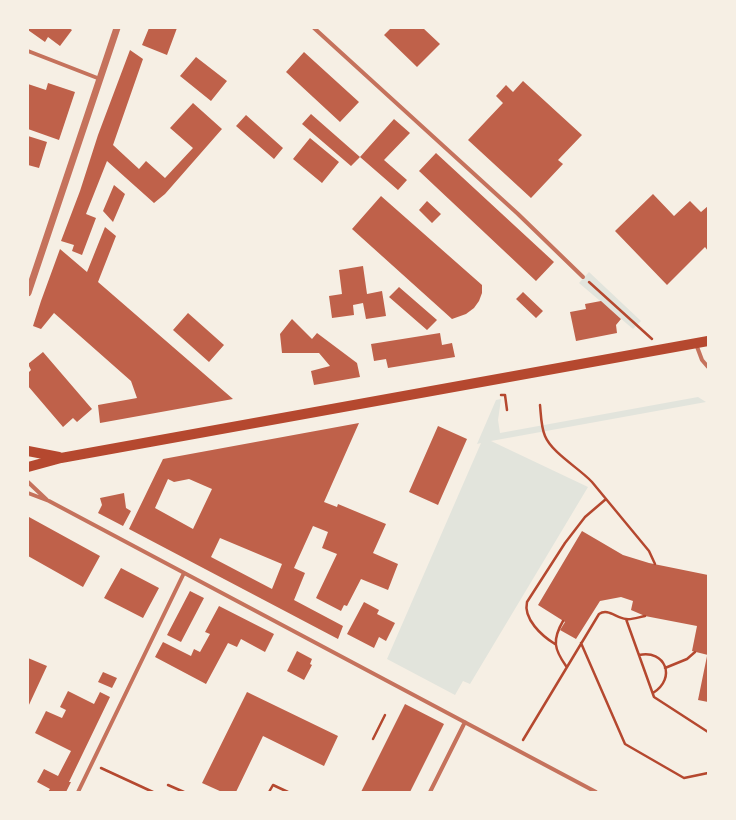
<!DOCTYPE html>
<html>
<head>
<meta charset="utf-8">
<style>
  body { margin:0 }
  #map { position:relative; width:736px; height:820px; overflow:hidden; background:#f6efe4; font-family:Cabin,sans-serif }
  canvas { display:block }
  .frame { position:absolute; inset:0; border:29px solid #f6efe4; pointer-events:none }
</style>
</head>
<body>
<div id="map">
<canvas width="736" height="820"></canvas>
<div class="frame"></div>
</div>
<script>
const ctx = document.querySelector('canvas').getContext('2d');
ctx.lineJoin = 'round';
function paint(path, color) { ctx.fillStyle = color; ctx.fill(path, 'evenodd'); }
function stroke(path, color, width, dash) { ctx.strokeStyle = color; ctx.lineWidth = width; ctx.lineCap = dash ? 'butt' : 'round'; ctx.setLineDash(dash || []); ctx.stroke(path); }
paint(new Path2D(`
  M589,272L641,321L633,329L579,283Z
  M698,397L706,402L491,441L588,487L470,684L463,681L455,695L387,659L481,443L477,444L496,400L501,399L498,420L500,433Z`), '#e2e4dc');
paint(new Path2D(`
  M28,28H69L72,30L60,46L48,37L45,42L28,30Z
  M149,28H177L167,55L142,45Z
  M391,28H423L440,44L417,67L384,35Z
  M130,50L143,59L113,145L139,169L146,161L165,178L193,148L170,128L193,103L222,129L165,194L154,203L107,161L86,214L96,218L82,255L72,251L74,245L61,241L80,191L98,135Z
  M304,52L359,102L340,122L286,72Z
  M196,57L227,81L211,101L180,76Z
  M523,81L582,135L558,160L563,164L531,198L468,140L503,103L496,96L506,85L513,92Z
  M48,83L75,92L59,140L28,129V84L46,90Z
  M311,114L360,157L351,166L302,124Z
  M246,115L283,148L274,159L236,126Z
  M394,119L410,133L384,160L407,180L398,190L360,157Z
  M28,136L47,142L39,168L28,165Z
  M310,138L339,162L322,183L293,159Z
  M436,153L554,262L536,281L419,171Z
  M114,185L125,194L113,222L103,211Z
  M653,194L674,216L690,201L701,212L708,206V251L705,247L667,285L615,231Z
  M381,196L482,285V293L479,301L474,308L466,314L452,319L352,229Z
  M427,201L441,214L432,223L419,210Z
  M105,227L116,236L98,282L233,399L100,423L98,405L137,398L131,381L54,313L41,329L33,326L41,301L60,249L87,272Z
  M363,266L367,294L382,291L386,316L366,319L363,303L353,305L354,315L332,318L329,296L342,294L339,270Z
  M399,287L437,320L427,330L389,297Z
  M523,292L543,311L536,318L516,299Z
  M601,301L621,319L616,325L617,333L576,341L570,312L586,309L585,304Z
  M188,313L224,345L209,362L173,330Z
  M292,319L312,339L317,333L357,363L360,377L314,385L311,371L330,366L319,353H282L280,334Z
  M440,333L442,345L452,343L455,357L388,368L386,359L374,361L371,344Z
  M43,352L92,409L77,422L73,418L63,427L28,386V373L31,370L28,364Z
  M359,423L324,502L337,507L338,504L386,524L373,553L398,564L388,590L361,579L347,606L344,605L341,611L316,598L337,554L322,548L328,532L313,526L294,568L305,573L294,600L343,626L338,639L129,529L163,459ZM168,479L174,482L189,479L212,489L193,529L155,508ZM220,538L282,564L272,589L211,557Z
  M438,426L467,439L438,505L409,492Z
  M124,493L126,508L131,511L123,526L98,513L102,505L100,498Z
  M29,517L100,556L83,587L28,556Z
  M582,531L623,555L649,563L708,575V655L692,651L697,626L645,616L631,610L633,601L621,597L600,601L576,639L560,630L565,622L538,605Z
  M121,568L159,588L143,618L104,598Z
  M190,591L204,598L181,642L167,635Z
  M364,602L379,610L377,614L395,623L386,641L379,637L374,648L347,634Z
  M219,606L274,634L265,652L241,639L237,647L228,643L206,684L155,657L163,642L191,656L194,649L200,652L210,634L205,632Z
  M297,651L312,659L310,664L312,665L304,680L287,671Z
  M707,656H708V702L698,700Z
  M28,658L47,666L28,707Z
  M103,672L117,678L112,688L98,682Z
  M68,691L94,704L100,692L110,697L69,782H71L66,792H48L50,789L37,782L44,769L58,776L71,751L35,733L46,711L62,718L66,710L60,707Z
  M247,692L338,736L324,766L263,736L236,792H222L202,783Z
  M405,704L444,724L410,792H361Z`), '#bf614a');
stroke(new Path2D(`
  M589,282L652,339
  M501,395H505L507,410
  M540,405C541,415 541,427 545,436C552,453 579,468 592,482L649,551L655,564
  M626,619L654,697L708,732
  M563,621C552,640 554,649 566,666
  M581,643L625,744L684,778L708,773
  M555,644C542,636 523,619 527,602L565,543L585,517L606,499
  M639,655C665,649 677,678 653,693
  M665,668L687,659L695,652
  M373,739L385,715
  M523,740L599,614C608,608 616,618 626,619C632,620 639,617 645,616
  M101,768L153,792
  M168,785L184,792
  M269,792L273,785L288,792`), '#b5482f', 2.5);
stroke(new Path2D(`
  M314,28L518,214L583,277
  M28,51L100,79
  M696,344L702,360L708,367
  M28,482L47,500
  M28,493L49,501L596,792
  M78,792L184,573
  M430,792L465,722`), '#c5725c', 4);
stroke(new Path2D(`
  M28,293L117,28`), '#c5725c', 7);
stroke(new Path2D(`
  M28,451L59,457
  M28,467L61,458L708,341`), '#b5482f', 10);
</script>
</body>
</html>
